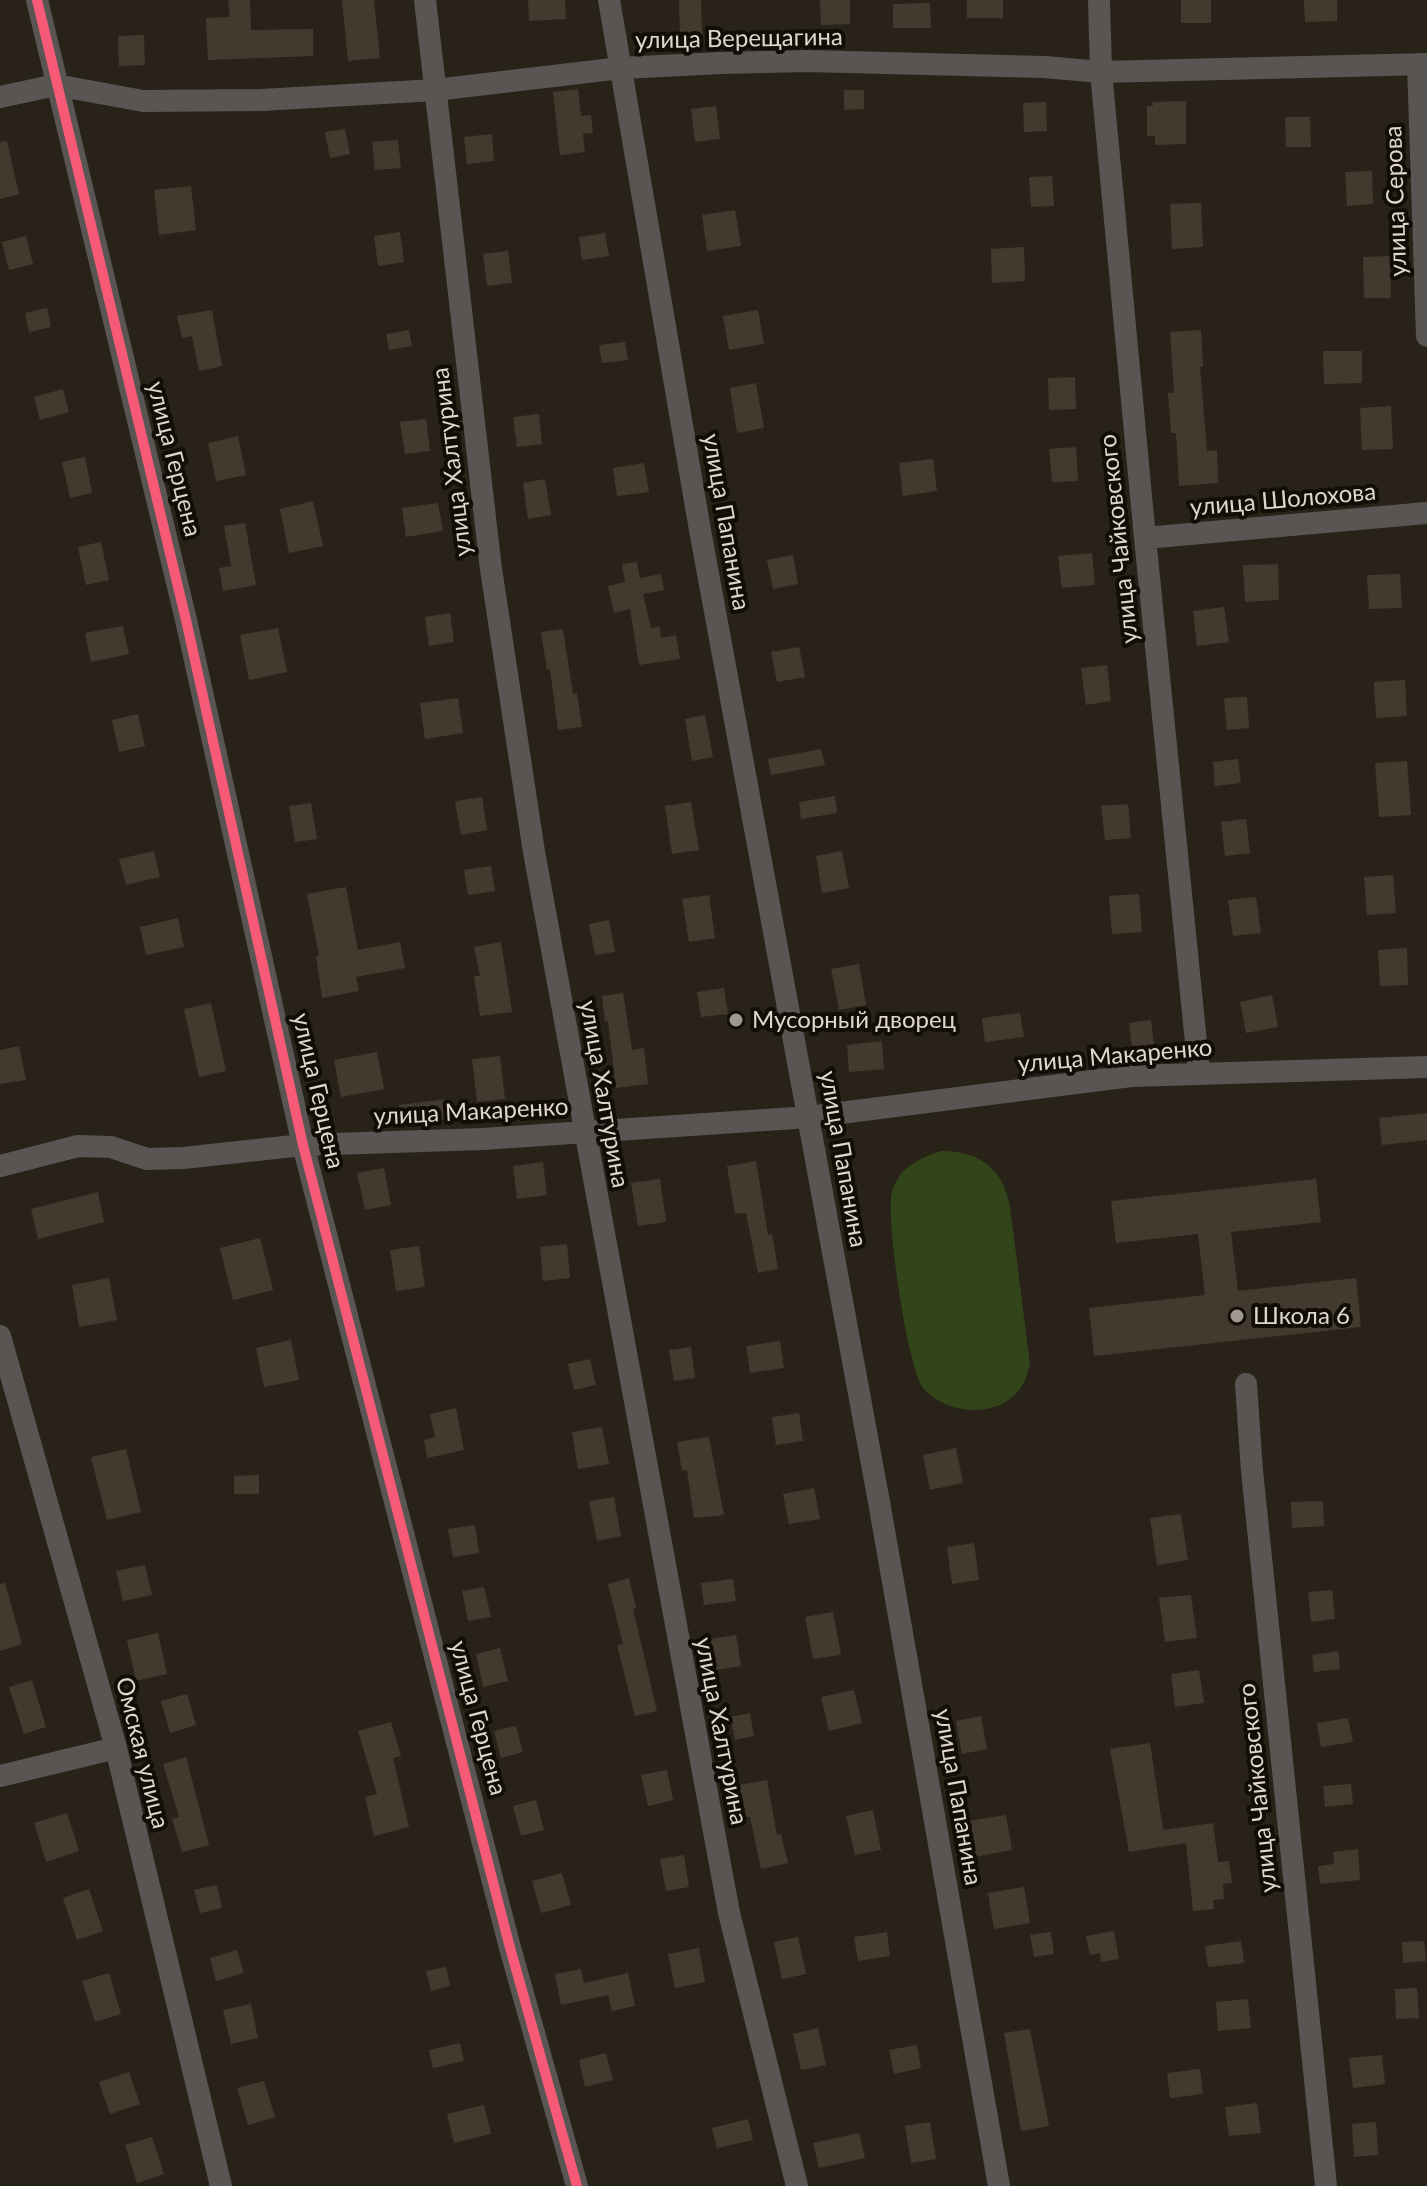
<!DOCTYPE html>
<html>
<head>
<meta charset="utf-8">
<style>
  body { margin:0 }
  canvas { display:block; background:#282219 }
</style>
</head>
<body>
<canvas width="1427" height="2186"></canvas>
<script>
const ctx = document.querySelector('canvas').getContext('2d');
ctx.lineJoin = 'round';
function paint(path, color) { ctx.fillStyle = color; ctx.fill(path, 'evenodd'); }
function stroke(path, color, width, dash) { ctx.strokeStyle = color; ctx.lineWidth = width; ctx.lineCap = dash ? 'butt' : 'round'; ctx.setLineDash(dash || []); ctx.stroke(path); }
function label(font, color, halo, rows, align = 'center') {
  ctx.font = font + ' Lato,sans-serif'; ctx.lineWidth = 8; ctx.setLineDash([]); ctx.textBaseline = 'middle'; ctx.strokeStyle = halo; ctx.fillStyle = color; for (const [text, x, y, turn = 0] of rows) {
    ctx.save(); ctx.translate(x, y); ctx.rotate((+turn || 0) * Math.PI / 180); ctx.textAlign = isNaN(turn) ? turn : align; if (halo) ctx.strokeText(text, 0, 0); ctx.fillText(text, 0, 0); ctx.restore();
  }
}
paint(new Path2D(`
  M941,1151C980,1151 1003,1169 1010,1207L1030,1365C1028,1370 1027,1377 1024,1382C1006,1419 949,1417 924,1389C908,1372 885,1216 892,1192C899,1167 919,1159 941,1151Z`), '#32451a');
paint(new Path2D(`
  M228,0H250L251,30L313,29V56L208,60L206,18L230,17Z
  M342,0H374L380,58L348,61Z
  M528,0H565L566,19L529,21Z
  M679,0H701L702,34L680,35Z
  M820,0H850V24L821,25Z
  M967,0H1003V18H967Z
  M1181,0H1211V23H1181Z
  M1304,0H1337V21L1305,22Z
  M930,3L931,28H893V4Z
  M144,35L145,65L119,66L118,36Z
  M578,89L581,116L591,115L593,133L583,134L585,152L560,155L553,92Z
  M844,90H864V109L844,110Z
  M1186,101V144L1155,145V136H1147V106H1153L1152,102Z
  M1046,102L1047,131L1024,132L1023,103Z
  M716,106L720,139L695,142L691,109Z
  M1285,117H1310L1311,147H1286Z
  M345,129L350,154L330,158L325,132Z
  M492,134L494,161L467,164L464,137Z
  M398,140L401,168L375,170L372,142Z
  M7,141L19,194L0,199V142Z
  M1372,171L1373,204L1347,206L1345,172Z
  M1052,176L1054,206L1031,207L1029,177Z
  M191,186L196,230L159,235L154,190Z
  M1201,203L1203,247L1172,249L1170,204Z
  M735,210L741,246L707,251L702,215Z
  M400,232L404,262L378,266L374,236Z
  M605,233L609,256L582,260L579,237Z
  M26,236L33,264L9,270L2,242Z
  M1024,247L1025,281L992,283L991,249Z
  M508,251L512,283L487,286L483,254Z
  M1390,256L1391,298H1364L1363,257Z
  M47,308L51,327L29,332L25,313Z
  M212,310L222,366L199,371L192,336L182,338L177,316Z
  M758,310L764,344L729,350L723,316Z
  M409,330L412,346L389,350L386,334Z
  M1201,330L1203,367H1200L1207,451L1217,450L1218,483L1179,486L1176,433H1171L1168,393H1174L1170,332Z
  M625,342L628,360L602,363L599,345Z
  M1323,351H1362V383L1324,384Z
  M1075,377L1076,409L1049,410L1048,378Z
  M756,383L764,428L737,433L730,388Z
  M63,389L69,412L40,420L34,397Z
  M1391,406L1393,449L1362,450L1360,408Z
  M539,414L542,444L517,447L513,417Z
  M426,419L430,451L405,454L400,422Z
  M238,436L246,475L216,481L208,443Z
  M1076,447L1078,481L1052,482L1049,449Z
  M85,457L92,493L70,498L62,462Z
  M933,459L937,491L903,496L899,463Z
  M644,463L649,492L617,496L613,468Z
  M545,479L551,515L528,519L523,483Z
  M313,501L323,546L289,553L280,509Z
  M438,503L443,531L406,537L402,508Z
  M245,523L256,585L223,591L219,568L231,566L224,526Z
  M101,542L109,580L86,585L78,547Z
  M1092,553L1095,585L1062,588L1058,556Z
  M793,555L798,584L773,589L767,560Z
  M637,562L640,578L661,574L664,590L643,594L651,628L660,627L661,638L676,635L680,659L639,665L630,609L614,613L608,586L625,582L622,564Z
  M1278,564L1279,600L1245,602L1243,565Z
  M1400,574L1402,608L1369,609L1367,575Z
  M1224,607L1229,642L1197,646L1193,611Z
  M450,613L454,642L429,646L425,617Z
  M123,626L129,654L91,662L85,633Z
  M278,628L287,672L249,680L240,635Z
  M563,629L573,694L577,693L582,727L558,730L550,669L547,670L541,632Z
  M799,647L805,677L777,682L771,652Z
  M1107,665L1111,701L1086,705L1081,668Z
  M1405,680L1407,716L1376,718L1374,682Z
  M1247,697L1249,728L1227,730L1224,698Z
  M458,698L463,733L425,739L420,703Z
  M138,714L145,746L119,752L112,720Z
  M705,715L713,757L692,761L685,719Z
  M821,749L825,765L771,775L768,759Z
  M1238,759L1241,783L1215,786L1213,762Z
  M1407,761L1411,815L1379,817L1375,763Z
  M835,796L837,813L801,819L799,802Z
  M482,797L487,830L461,835L455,801Z
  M691,802L699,850L672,854L665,806Z
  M311,803L317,839L295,842L289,806Z
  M1128,804L1131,838L1105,840L1101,806Z
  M1246,819L1250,853L1225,856L1221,822Z
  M154,851L160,877L126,885L119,859Z
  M842,851L849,888L822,893L816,856Z
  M491,866L495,891L468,895L464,870Z
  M1393,875L1396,913L1367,915L1364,877Z
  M346,887L358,950L400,942L405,968L356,977L359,991L322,998L316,956H319L307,894Z
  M1139,894L1142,932L1112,934L1109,896Z
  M709,895L715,938L689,942L682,899Z
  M1256,897L1261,933L1233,936L1228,900Z
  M178,918L184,947L146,955L140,927Z
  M609,920L615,952L595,955L589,924Z
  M501,942L512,1012L480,1016L474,976H480L474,947Z
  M1407,948L1408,985L1380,986L1378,950Z
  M859,964L866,1005L839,1010L831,969Z
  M724,988L728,1014L701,1017L697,992Z
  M623,993L632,1050L644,1048L648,1084L616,1088L608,1021H605L602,996Z
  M1272,995L1278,1027L1246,1033L1240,1002Z
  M211,1003L226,1071L199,1077L184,1009Z
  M1020,1013L1024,1037L985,1042L982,1018Z
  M1151,1020L1155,1053L1133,1056L1129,1023Z
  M882,1041L884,1069L849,1072L847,1045Z
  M19,1046L26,1080L0,1084V1050Z
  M377,1052L384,1089L341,1097L334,1060Z
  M500,1056L505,1099L477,1102L472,1059Z
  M447,1099L449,1119L402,1125L399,1105Z
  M1427,1113V1140L1382,1145L1379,1118Z
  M756,1161L768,1235L772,1234L778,1269L758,1273L746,1213L735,1214L727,1166Z
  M543,1162L547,1195L517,1199L513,1166Z
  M384,1168L391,1205L365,1210L357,1173Z
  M660,1179L666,1222L638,1226L631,1183Z
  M1316,1179L1321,1222L1231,1232L1238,1291L1356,1278L1361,1327L1094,1356L1089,1308L1205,1295L1198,1234L1116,1243L1111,1201Z
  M98,1192L104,1222L38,1239L31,1209Z
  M260,1238L273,1290L233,1300L220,1248Z
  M567,1244L570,1278L543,1281L540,1247Z
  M419,1246L425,1287L396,1291L390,1250Z
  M109,1278L117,1320L79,1327L72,1285Z
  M291,1340L299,1380L264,1387L256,1348Z
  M780,1341L784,1368L750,1373L746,1346Z
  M691,1347L695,1378L674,1381L669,1350Z
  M590,1359L596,1385L574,1390L568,1364Z
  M456,1408L464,1450L427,1458L424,1440L435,1437L430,1414Z
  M799,1413L803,1441L776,1445L772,1417Z
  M602,1427L609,1464L578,1469L572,1432Z
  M709,1437L724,1515L694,1518L687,1470L682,1471L677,1442Z
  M956,1448L963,1483L930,1490L923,1455Z
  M126,1449L141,1512L107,1520L91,1457Z
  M259,1475V1494H234V1476Z
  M814,1488L820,1519L789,1524L783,1494Z
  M614,1497L621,1536L597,1541L589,1501Z
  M1323,1501L1324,1526L1292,1528L1291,1502Z
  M1181,1514L1188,1560L1157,1565L1150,1518Z
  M475,1525L479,1553L453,1557L448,1529Z
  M974,1543L979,1580L952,1584L947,1547Z
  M145,1565L152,1595L123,1601L116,1571Z
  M629,1578L636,1608L633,1609L657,1711L635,1716L617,1645L623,1644L608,1584Z
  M733,1579L736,1601L704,1605L701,1583Z
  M5,1583L22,1644L0,1651V1584Z
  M484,1587L491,1617L468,1621L462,1591Z
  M1332,1590L1335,1619L1311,1622L1308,1592Z
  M1191,1595L1197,1638L1165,1642L1159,1598Z
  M833,1612L841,1655L813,1659L805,1617Z
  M158,1633L167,1674L136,1681L127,1640Z
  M736,1635L741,1666L716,1670L711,1639Z
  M500,1648L508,1681L483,1687L476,1654Z
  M1338,1651L1340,1669L1314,1672L1312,1655Z
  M1199,1670L1204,1703L1175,1707L1171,1674Z
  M32,1680L46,1727L24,1734L9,1687Z
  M854,1690L862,1723L829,1731L821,1697Z
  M187,1694L196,1725L170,1733L161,1701Z
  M750,1713L754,1736L735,1740L730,1717Z
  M981,1716L987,1749L962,1754L956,1721Z
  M1348,1718L1353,1742L1321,1747L1317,1723Z
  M391,1722L401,1756L393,1758L409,1827L374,1836L365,1797L377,1794L358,1731Z
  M516,1726L523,1752L501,1758L494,1731Z
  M1150,1743L1163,1830L1213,1823L1218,1862L1229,1861L1232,1883L1223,1884L1224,1899L1213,1900L1214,1909L1193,1911L1186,1843L1129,1852L1110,1749Z
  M186,1757L209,1845L182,1852L172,1819L179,1817L163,1764Z
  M667,1770L673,1800L648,1806L641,1775Z
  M767,1780L777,1835L781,1834L788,1863L761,1869L750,1817H746L739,1785Z
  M1351,1784L1353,1804L1325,1807L1323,1786Z
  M536,1800L544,1830L521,1836L513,1806Z
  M873,1810L881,1850L855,1855L846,1816Z
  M67,1813L79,1851L46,1862L34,1823Z
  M1006,1815L1012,1850L974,1857L968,1821Z
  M1358,1849L1360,1880L1320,1884L1318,1866L1334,1864L1333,1852Z
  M684,1855L689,1887L666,1891L660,1859Z
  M562,1873L571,1905L541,1913L532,1881Z
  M217,1885L222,1908L200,1913L194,1890Z
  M1024,1887L1030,1923L994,1929L988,1893Z
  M89,1889L103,1931L77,1940L63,1898Z
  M1114,1931L1119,1959L1101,1962L1100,1953L1090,1955L1086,1936Z
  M887,1932L890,1956L858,1961L854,1937Z
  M1051,1932L1054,1954L1034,1957L1030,1935Z
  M798,1937L806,1974L782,1979L774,1942Z
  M1241,1941L1244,1963L1208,1967L1205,1946Z
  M1424,1941L1426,1961L1403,1963L1402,1942Z
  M699,1948L705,1982L675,1988L668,1954Z
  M237,1950L244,1973L216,1981L210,1958Z
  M446,1967L450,1986L431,1991L426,1971Z
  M581,1969L584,1983L628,1973L635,2006L612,2011L608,1995L561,2005L555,1974Z
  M109,1973L121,2014L95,2022L82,1981Z
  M1417,1988L1419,2018L1396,2019L1395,1989Z
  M1248,1999L1251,2028L1218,2031L1216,2002Z
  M251,2004L258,2038L231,2044L223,2010Z
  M818,2028L826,2065L801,2070L793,2034Z
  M1030,2029L1049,2126L1021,2131L1004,2033Z
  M460,2043L464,2061L433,2068L429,2050Z
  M917,2045L921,2068L894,2074L889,2050Z
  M606,2053L613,2080L585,2087L579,2060Z
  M1382,2055L1385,2084L1353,2088L1349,2058Z
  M1200,2069L1203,2094L1170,2098L1167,2073Z
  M129,2072L140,2104L110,2114L99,2082Z
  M264,2081L275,2117L248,2125L237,2088Z
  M1257,2103L1261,2133L1229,2136L1225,2107Z
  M484,2105L491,2134L454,2143L447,2114Z
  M748,2119L753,2140L717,2148L712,2128Z
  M930,2122L936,2159L911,2163L905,2126Z
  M1376,2122L1378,2155L1354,2157L1352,2124Z
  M859,2133L865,2158L819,2168L813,2143Z
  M152,2137L164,2174L137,2183L125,2145Z`), '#433a2f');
stroke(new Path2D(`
  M37,0L186,620L303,1145L509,1944L577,2186
  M425,0L491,569L534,852L729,1913L797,2186
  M609,0L700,530L879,1502L999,2186
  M1099,0L1101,72L1145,538L1199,1072
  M1418,64L1427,336
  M0,97L56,85L143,101L262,100L435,90L621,68L721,63L807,61L1044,67L1101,72L1427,64
  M1145,538L1427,513
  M0,1166L78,1146L111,1147L147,1159L183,1158L303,1145L483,1139L809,1117L1131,1076L1427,1067
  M0,1336L116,1748L221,2186
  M1246,1384L1252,1471L1326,2186
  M0,1776L116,1748`), '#585553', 22);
stroke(new Path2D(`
  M37,0L186,620L303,1145L509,1944L577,2186`), '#f75a77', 10);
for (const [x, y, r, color] of [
  [736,1020,8,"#9f988e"],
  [1237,1316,8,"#9f988e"]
]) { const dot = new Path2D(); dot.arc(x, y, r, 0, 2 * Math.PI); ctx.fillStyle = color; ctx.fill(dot); stroke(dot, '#120e07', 3); }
label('24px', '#dfd7cd', '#120e07', [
  ["улица Верещагина",739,39,-1],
  ["улица Серова",1396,201,-92],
  ["улица Герцена",174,459,76],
  ["улица Халтурина",452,462,-97],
  ["улица Шолохова",1283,500,-5],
  ["улица Папанина",726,522,80],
  ["улица Чайковского",1119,539,-96],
  ["улица Макаренко",1115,1056,-5],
  ["улица Герцена",318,1091,77],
  ["улица Халтурина",604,1094,80],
  ["улица Макаренко",471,1112,-3],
  ["улица Папанина",843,1159,80],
  ["улица Герцена",478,1718,75],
  ["улица Халтурина",721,1731,79],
  ["Омская улица",142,1753,76],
  ["улица Чайковского",1258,1788,-96],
  ["улица Папанина",958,1797,80]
]);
label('24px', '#dfd7cd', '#120e07', [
  ["Мусорный дворец",752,1020],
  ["Школа 6",1253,1316]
], 'left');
</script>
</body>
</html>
